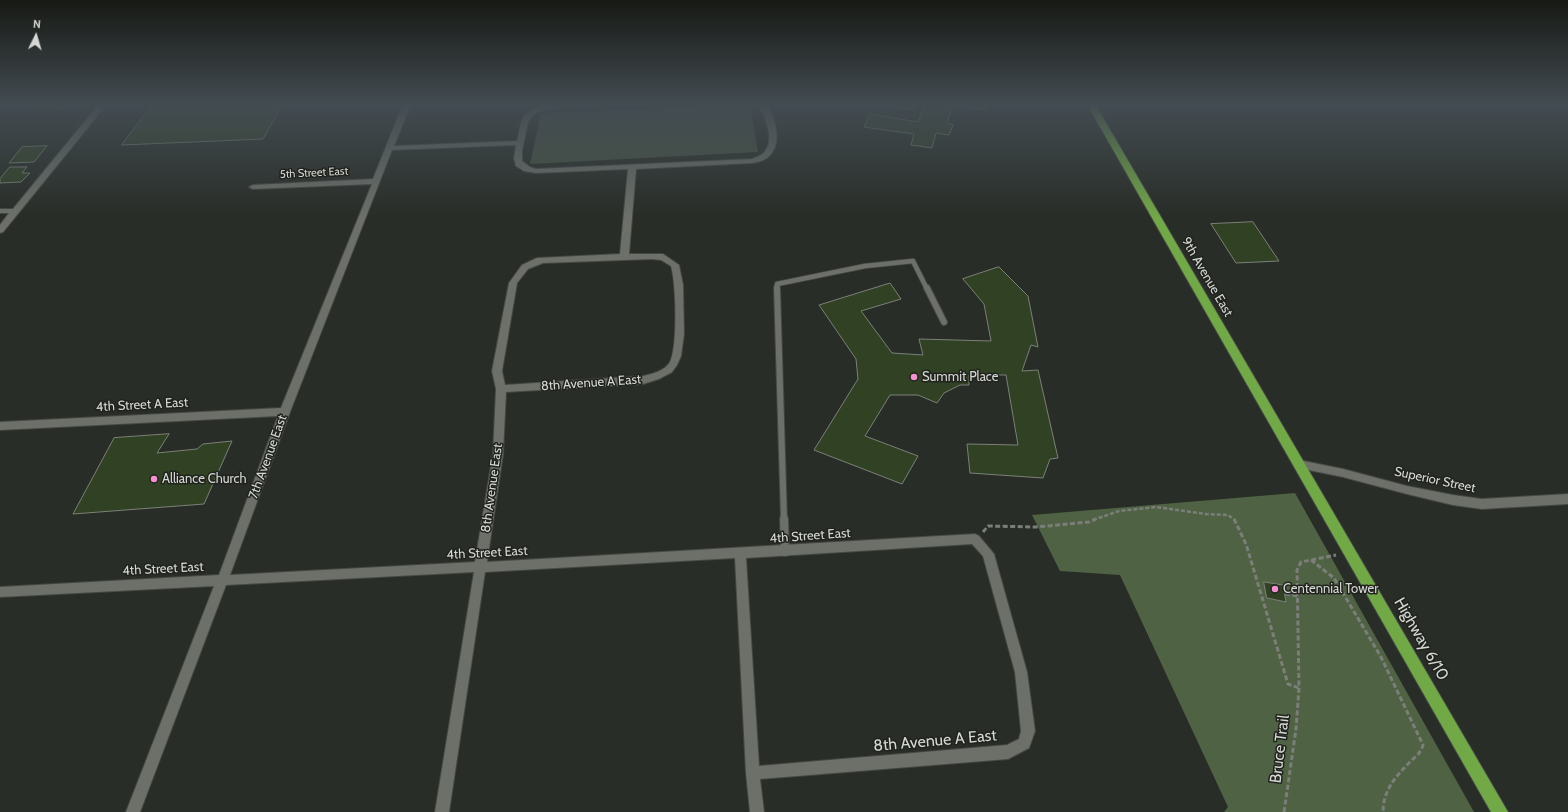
<!DOCTYPE html>
<html>
<head>
<meta charset="utf-8">
<style>
  body { margin:0 }
  #map { position:relative; width:1568px; height:812px; overflow:hidden; background:#292d27; font-family:Cabin,sans-serif }
  canvas { display:block }
  .north { position:absolute; left:16px; top:16px; width:40px; height:40px; -webkit-text-stroke:3px #20231e; paint-order:stroke; rotate:5deg; font-size:11px; font-weight:700; line-height:16px; text-align:center; color:#d5d7d3 }
  .north::after { content:''; display:block; margin:auto; width:14px; height:18px; background:#d5d7d3; clip-path:polygon(50% 0,100% 100%,50% 72%,0 100%) }
</style>
</head>
<body>
<div id="map">
<canvas width="1568" height="812"></canvas>
<div class="north">N</div>
</div>
<script>
const ctx = document.querySelector('canvas').getContext('2d');
ctx.lineJoin = 'round';
function paint(path, color) { ctx.fillStyle = color; ctx.fill(path, 'evenodd'); }
function stroke(path, color, width, dash) { ctx.strokeStyle = color; ctx.lineWidth = width; ctx.lineCap = dash ? 'butt' : 'round'; ctx.setLineDash(dash || []); ctx.stroke(path); }
function label(font, color, halo, rows, align = 'center') {
  ctx.font = font + ' Cabin,sans-serif'; ctx.lineWidth = 3; ctx.setLineDash([]); ctx.textBaseline = 'middle'; ctx.strokeStyle = halo; ctx.fillStyle = color; for (const [text, x, y, turn = 0] of rows) {
    ctx.save(); ctx.translate(x, y); ctx.rotate((+turn || 0) * Math.PI / 180); ctx.textAlign = isNaN(turn) ? turn : align; if (halo) ctx.strokeText(text, 0, 0); ctx.fillText(text, 0, 0); ctx.restore();
  }
}
paint(new Path2D(`
  M750,105L758,152L530,164L541,113Z`), '#465140');
paint(new Path2D(`
  M1295,493L1474,812H1224L1228,807L1120,575L1060,571L1032,515Z`), '#506244');
const building = new Path2D(`
  M49,104H66L62,108L45,107Z
  M153,104H283L263,139L122,145Z
  M899,104H917L915,110L898,108Z
  M925,104H988L986,110L952,106L947,123L953,125L949,135L936,133L932,148L911,145L914,134L864,127L870,114L918,122Z
  M47,146L34,162L9,163L22,147Z
  M10,167H27L22,173H30L21,182L0,183V179Z
  M1253,222L1279,261L1236,263L1211,224Z
  M999,267L1028,296L1038,347L1031,345L1022,371L1038,370L1058,458L1050,459L1043,478L970,473L967,444L1018,445L1006,375H969V385H960L944,393L937,403L918,395H890L865,436L918,456L902,484L814,450L858,379L856,359L819,305L890,283L901,299L861,311L892,353L923,355L919,339L991,341L984,304L963,279Z
  M169,434L157,453L197,449L203,444L232,441L204,504L73,514L114,438Z
  M1264,582L1283,585L1286,602L1267,598Z`);
paint(building, '#304124');
stroke(building, '#7c8079', 1);
const laneFar2 = new Path2D(`
  M777,289V284L865,266L913,261L927,289`);
const laneFar1 = new Path2D(`
  M777,288L784,520
  M927,288L944,322`);
const lane = new Path2D(`
  M784,519L785,552`);
const street = new Path2D(`
  M99,104H107L3,232L0,233V225L9,213H0V209H13Z
  M403,104H411L394,146L517,141C520,132 519,122 525,115C540,98 588,104 609,104L606,106L564,107L544,110L536,113L531,117L528,123L522,150V161L530,167L536,169L752,159C756,157 762,156 765,151C775,140 765,114 757,104H765C775,115 782,141 771,154C767,160 759,162 752,163L636,169L629,254H663L679,265L683,285L684,334L681,356L677,365L672,372L659,379L643,384L506,392L503,454L487,562L975,534L979,536L994,554L1027,672L1035,731L1029,748L1008,759L760,779L764,812H750L746,773L735,558L485,572L449,812H435L474,572L226,585L140,812H126L214,586L0,597V587L219,575L278,416L0,430V422L281,408L372,184L253,189L249,187L253,185L373,179ZM516,145L514,158L516,166L524,171L536,173L628,169L620,254L537,258L522,265L509,283L492,371L496,389L493,454L475,562L230,575L290,412L392,150ZM652,259L661,260L671,266C676,283 678,346 670,362C665,371 652,374 643,376L505,385L502,371L517,283L528,269L543,263ZM972,544L983,556L1015,672L1021,731L1019,739L1007,745L759,766L746,558Z
  M1299,460L1343,469L1407,486L1453,495L1482,499L1568,494V504L1482,509L1453,505L1407,494L1343,477L1299,468L1295,467L1294,464L1295,461Z`);
const highway = new Path2D(`
  M1087,104H1095L1508,812H1491Z`);
stroke(laneFar2, '#454743', 6);
stroke(laneFar1, '#454743', 8);
stroke(lane, '#454743', 10);
stroke(street, '#454743', 2);
stroke(highway, '#454743', 2);
stroke(new Path2D(`
  M1093,520L1119,511L1156,507L1206,514L1228,515L1235,520`), '#7b7e79', 2.5, [4, 2]);
stroke(new Path2D(`
  M1234,519L1246,544L1288,684L1299,688
  M983,532L988,526L1036,527L1089,522L1096,519
  M1311,560L1334,578L1381,657L1423,745C1421,753 1415,757 1410,762C1395,777 1383,791 1383,812
  M1285,594L1298,596
  M1284,812L1296,729L1299,688L1297,570L1301,562L1336,555`), '#7b7e79', 3, [5, 2.5]);
stroke(laneFar2, '#6c7069', 4.5);
stroke(laneFar1, '#6c7069', 6);
stroke(lane, '#6c7069', 8);
paint(street, '#6c7069');
paint(highway, '#72a947');
const sky = ctx.createLinearGradient(0, 0, 0, 218);
sky.addColorStop(0, '#171915');
sky.addColorStop(0.48, '#434c52');
sky.addColorStop(1, '#434c5200');
ctx.fillStyle = sky;
ctx.fillRect(0, 0, 1568, 218);
for (const [x, y, r, color] of [
  [914,377,4,"#f690cf"],
  [154,479,4,"#f690cf"],
  [1275,589,4,"#f690cf"]
]) { const dot = new Path2D(); dot.arc(x, y, r, 0, 2 * Math.PI); ctx.fillStyle = color; ctx.fill(dot); stroke(dot, '#20231e', 1.5); }
label('11px', '#d5d7d3', '#20231e', [
  ["5th Street East",314,173,-3]
]);
label('13px', '#d5d7d3', '#20231e', [
  ["9th Avenue East",1207,277,60],
  ["8th Avenue A East",591,383,-4],
  ["4th Street A East",142,405,-3],
  ["7th Avenue East",268,457,-70],
  ["Superior Street",1435,480,12],
  ["8th Avenue East",492,488,-82],
  ["4th Street East",810,536,-4],
  ["4th Street East",487,553,-3],
  ["4th Street East",163,569,-3]
]);
label('13px', '#d5d7d3', '#20231e', [
  ["Summit Place",922,377],
  ["Alliance Church",162,479],
  ["Centennial Tower",1283,589]
], 'left');
label('16px', '#d5d7d3', '#20231e', [
  ["Highway 6/10",1421,639,60],
  ["8th Avenue A East",935,741,-5],
  ["Bruce Trail",1280,749,-83]
]);
</script>
</body>
</html>
